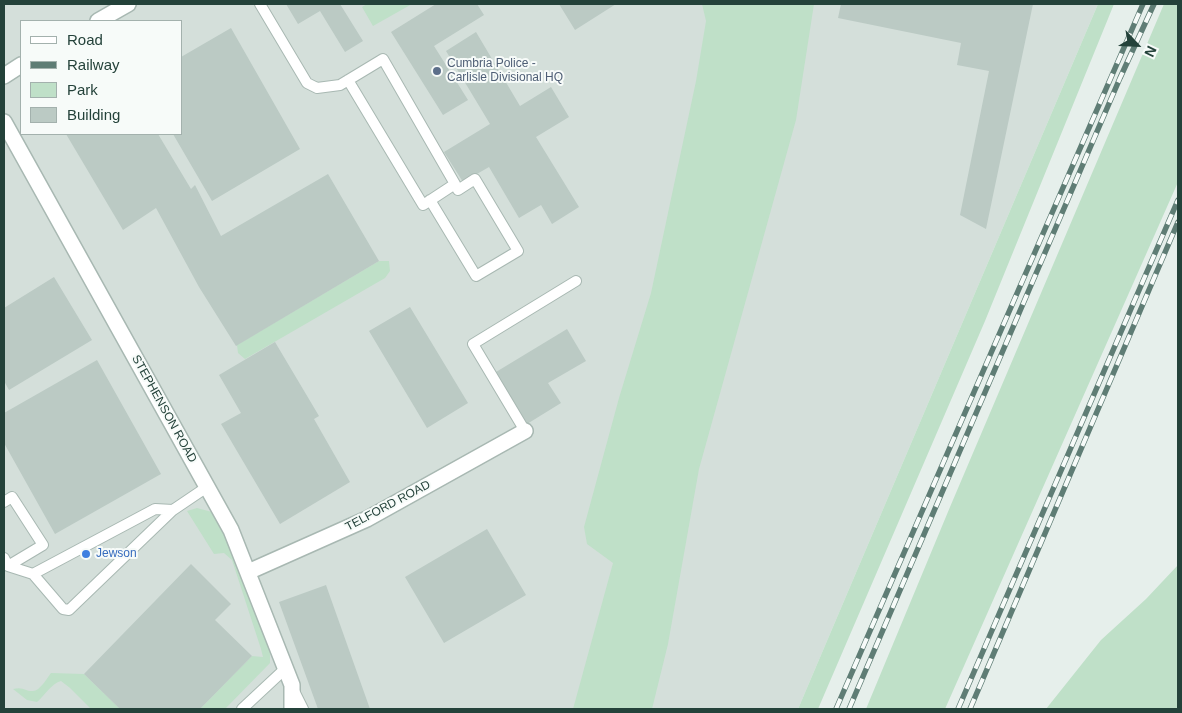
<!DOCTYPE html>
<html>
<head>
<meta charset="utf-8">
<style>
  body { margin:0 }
  #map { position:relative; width:1182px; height:713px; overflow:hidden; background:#e6efeb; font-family:Arial,sans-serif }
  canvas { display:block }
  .frame { position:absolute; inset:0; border:5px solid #24423a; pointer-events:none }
  .legend { position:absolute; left:20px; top:20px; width:162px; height:115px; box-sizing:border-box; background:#f7fbf9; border:1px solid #a3b1ad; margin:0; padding:6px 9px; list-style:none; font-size:15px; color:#24423a }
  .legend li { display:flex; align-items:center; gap:10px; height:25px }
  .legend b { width:25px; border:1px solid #a3b1ad }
  .north { position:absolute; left:1112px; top:20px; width:50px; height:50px; -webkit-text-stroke:4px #f7fbf9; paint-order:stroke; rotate:115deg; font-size:14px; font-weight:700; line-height:20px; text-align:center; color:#24423a }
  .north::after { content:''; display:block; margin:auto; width:18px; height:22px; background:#24423a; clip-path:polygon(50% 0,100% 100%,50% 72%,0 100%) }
</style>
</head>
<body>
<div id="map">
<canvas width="1182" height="713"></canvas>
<div class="frame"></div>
<ul class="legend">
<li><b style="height:6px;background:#fff"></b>Road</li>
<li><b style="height:6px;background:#5f7d75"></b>Railway</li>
<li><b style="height:14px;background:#bfe0c8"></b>Park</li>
<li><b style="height:14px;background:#bbcac4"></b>Building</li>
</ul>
<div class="north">N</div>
</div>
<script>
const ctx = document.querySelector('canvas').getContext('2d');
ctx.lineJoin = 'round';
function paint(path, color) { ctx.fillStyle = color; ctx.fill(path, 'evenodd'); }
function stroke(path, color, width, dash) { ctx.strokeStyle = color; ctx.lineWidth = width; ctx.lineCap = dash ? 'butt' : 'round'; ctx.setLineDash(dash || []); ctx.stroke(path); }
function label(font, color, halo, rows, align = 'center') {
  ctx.font = font + ' Arial,sans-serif'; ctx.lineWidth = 4; ctx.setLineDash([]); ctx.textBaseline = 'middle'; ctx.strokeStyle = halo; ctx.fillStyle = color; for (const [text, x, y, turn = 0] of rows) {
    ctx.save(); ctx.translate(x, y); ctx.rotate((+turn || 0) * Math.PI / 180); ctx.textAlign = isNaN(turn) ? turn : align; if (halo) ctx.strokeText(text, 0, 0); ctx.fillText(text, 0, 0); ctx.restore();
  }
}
paint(new Path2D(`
  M4,4H1098L798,709H4ZM21,21H181V134H21Z`), '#d4dfda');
paint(new Path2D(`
  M367,4H412L373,26L362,7Z
  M702,4H814L796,120L699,469L668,644L652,709H573L613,563L587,544L584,527L619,398L651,293L696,81L706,21Z
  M1098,4H1114L985,321L818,709H798Z
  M1164,4H1178V182L945,709H866L950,507Z
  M379,261H389L390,271L385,278L245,359L238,353L237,345Z
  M197,508L212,512L219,516L232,544L270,650V663L225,709H200L252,656L263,657L261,649L232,560L224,553L214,554L187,511Z
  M1178,565V709H1046L1101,640L1146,599Z
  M51,673L84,674L120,709H91L70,688L61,681C52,683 44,696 37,702L27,700L13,689C24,686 26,692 33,691C40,691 47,678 51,673Z`), '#bfe0c8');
paint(new Path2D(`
  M286,4H340L363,41L345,52L320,11L298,24Z
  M436,4H477L484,15L434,46L468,100L443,115L391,32Z
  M559,4H616L575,30Z
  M841,4H1033L986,229L960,215L989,71L957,65L961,43L838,18Z
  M231,28L300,149L212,201L173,134H181V57Z
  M476,32L520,106L551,87L569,117L536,137L579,207L552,224L541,205L519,218L489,167L463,182L444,152L490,124L446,51Z
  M66,134H158L191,189L195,185L221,236L328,174L379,261L236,346L199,287L156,208L123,230Z
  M54,277L92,340L9,390L4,381V308Z
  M410,307L468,403L427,428L369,331Z
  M567,329L586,361L548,383L561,403L527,424L496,372Z
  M275,342L319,416L314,419L350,482L280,524L221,424L241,413L219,375Z
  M97,360L161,474L55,534L4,443V413Z
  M487,529L526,595L444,643L405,577Z
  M191,564L231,604L215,620L252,656L200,709H120L84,674Z
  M326,585L370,709H318L279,602Z`), '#bbcac4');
const service = new Path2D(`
  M260,4L307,83L317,88L340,85L383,59L455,184L423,205L348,80
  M430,200L476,276L518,251L475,179L458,190L455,184
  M525,431L473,344L576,281
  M4,502L12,497L43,545L8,566
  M173,510L155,509L33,574L63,609L69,610L173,510L207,487
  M4,558L8,566L33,574
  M294,691L303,709
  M242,709L286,668`);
const minor = new Path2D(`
  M98,21L128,4
  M4,76L21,65
  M4,122L231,530L292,685V709
  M248,572L367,519L525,431`);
stroke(service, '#a8b8b2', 12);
stroke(minor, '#a8b8b2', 18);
stroke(service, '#fff', 10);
stroke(minor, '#fff', 15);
const rail = new Path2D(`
  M836,709L1143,4
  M849,709L1120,78L1154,4
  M958,709L1178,200
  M970,709L1178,222`);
stroke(rail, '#5f7d75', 5.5);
stroke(rail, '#f7fbf9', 4, [11]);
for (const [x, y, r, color] of [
  [437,71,5,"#5c6f8a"],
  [86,554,5,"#3f7fe0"]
]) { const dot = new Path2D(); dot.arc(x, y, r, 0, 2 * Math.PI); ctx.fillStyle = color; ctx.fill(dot); stroke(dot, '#f7fbf9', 2); }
label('12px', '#4e5e75', '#f7fbf9', [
  ["Cumbria Police -",447,64],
  ["Carlisle Divisional HQ",447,78]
], 'left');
label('12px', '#24423a', '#f7fbf9', [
  ["STEPHENSON ROAD",164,409,61],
  ["TELFORD ROAD",388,506,-28]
]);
label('12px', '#366cbe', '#f7fbf9', [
  ["Jewson",96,554]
], 'left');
</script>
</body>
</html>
